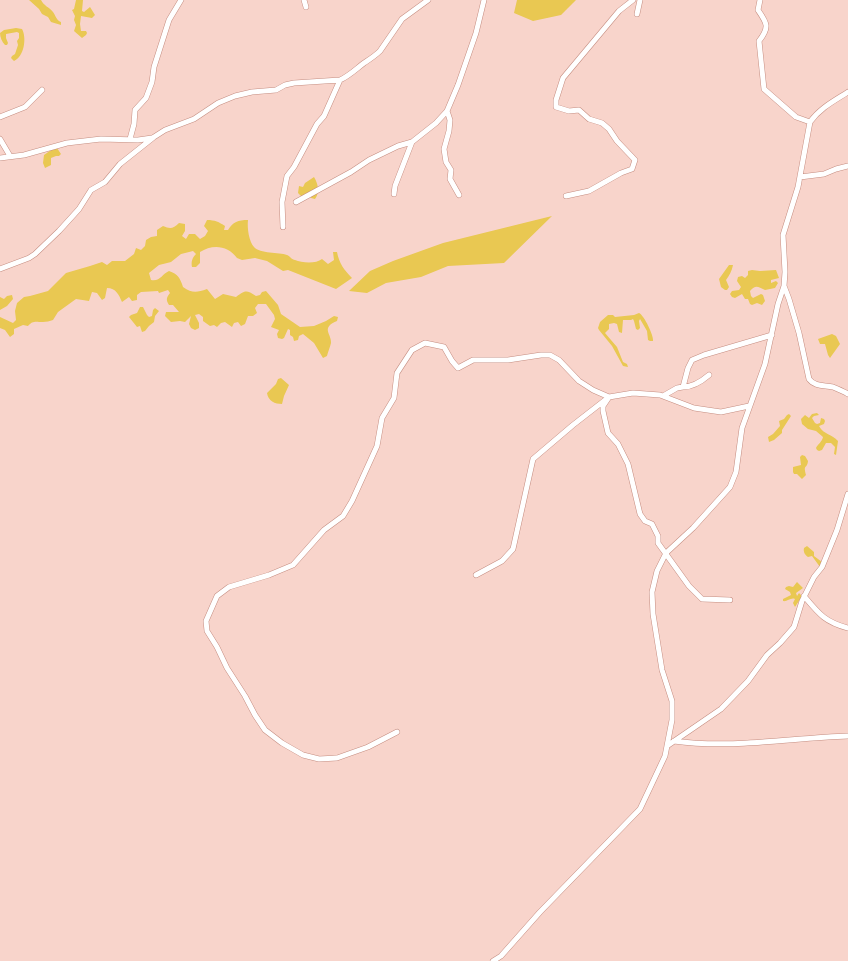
<!DOCTYPE html>
<html>
<head>
<meta charset="utf-8">
<style>
  body { margin:0 }
  canvas { display:block; background:#f8d4cb }
</style>
</head>
<body>
<canvas width="848" height="961"></canvas>
<script>
const ctx = document.querySelector('canvas').getContext('2d');
ctx.lineJoin = 'round';
function paint(path, color) { ctx.fillStyle = color; ctx.fill(path, 'evenodd'); }
function stroke(path, color, width, dash) { ctx.strokeStyle = color; ctx.lineWidth = width; ctx.lineCap = dash ? 'butt' : 'round'; ctx.setLineDash(dash || []); ctx.stroke(path); }
paint(new Path2D(`
  M29,0H41C44,6 49,7 53,12C56,16 56,20 61,22V25L51,22L48,17L42,14L39,9Z
  M76,0H83L82,11L84,12L90,7L95,15L92,18L81,16L80,24L81,31H86L87,33L86,35L82,38L74,31L76,25L74,20L75,16L72,10L74,9Z
  M517,0H576L561,15L533,21L514,13Z
  M16,28L22,29C27,38 24,57 14,61L11,58L12,56L15,54L18,45L17,41L19,38V33L17,32L6,34V38L8,43L7,45H5C2,42 0,37 0,33L4,30Z
  M54,148H57L61,154L59,156H56L51,158V165L45,168L43,163L44,155Z
  M314,177C318,183 320,193 315,199L311,198L310,196H301L298,193L299,186L303,187L305,183Z
  M552,216L504,263L448,266L421,277L386,283L367,293L349,291L370,271L393,261L443,243Z
  M207,220C215,220 219,222 225,226L224,230H228C233,222 238,220 248,220C247,228 249,242 254,247C260,254 279,252 287,255C290,256 292,260 295,260C302,263 316,264 322,259L328,264L334,260L333,252H337C339,263 344,270 352,278L336,289L288,270L283,271L267,261L255,258L242,260L237,258C228,245 212,244 200,252V263L196,267H192C191,262 192,258 196,254L193,251L181,254L171,262L159,265L149,273L151,280C160,282 162,274 169,271C178,274 180,278 183,287C192,293 196,293 207,289L215,299L223,294L236,297C246,290 246,290 256,296L260,295L262,292L266,291L278,305L281,314L300,327L314,326L326,321L334,316L338,317L337,321C320,328 332,334 331,343C330,347 328,352 327,356L323,358L314,343L303,334L299,336L298,340L294,341L293,337L290,335V330L288,329L284,338L282,339L278,338L277,334L279,330L271,327L275,319L274,315L266,304H258L255,308L257,313L253,316H248L245,324L241,326L238,322L234,323L232,327L225,322L221,323L217,327L214,325L210,326L203,321V317L199,314L195,315L199,323V328L195,330L191,328L189,324L191,316L185,322L180,321L171,322L165,316L166,312H179L173,305H169C166,300 166,298 170,293L168,290L159,293L158,291L141,292L137,295V300L132,301L129,297L122,302C119,295 116,288 107,288L105,298L102,300L97,293L92,292L89,301L76,299L58,312L53,320C50,321 46,322 43,322C36,322 33,320 28,326L23,325L14,329V334L10,337L5,330L0,328V317L13,323L16,320L15,311L17,303L24,297L30,296L48,291L66,273L90,266L102,262L107,265L112,261H125L134,254L136,248L141,250L145,246L146,240L151,237L157,236V230L163,226C170,229 173,229 179,223L185,224V231L182,236L186,239L189,234H195L200,239L205,236L208,231L204,226Z
  M729,265H733C732,271 729,276 726,280L729,287L727,290H725L721,287L719,279Z
  M752,270L760,271L776,270L779,278L771,280V283L776,281L778,283L775,288L765,290C758,287 756,284 750,291L751,296L753,298L761,294L763,295L765,301L762,305L757,303L752,305L750,304L748,299H745L742,294L735,298L732,297L730,294L732,291L739,290L741,287L737,281L738,277L742,276L745,278L748,275V271Z
  M12,295L13,299L7,306L0,310V297L4,299L7,296Z
  M140,307H143L147,315L149,317L152,316L153,310L155,308L159,311L155,316L154,322L149,326L145,331L142,332L140,326L137,327L129,317L131,315L137,313Z
  M639,313C644,315 654,336 653,341H650L648,340L647,331L640,319L639,321L640,328L638,330L636,329L634,321L633,319L631,320H623L622,333L619,332L617,324L614,323L609,324V329L605,333L617,347L623,362L627,364L628,367L623,366L612,346L599,330L598,328L600,322L608,315H613L615,317L634,315Z
  M832,334L836,336L840,344L830,358L828,355L825,344H820L818,339Z
  M281,378L289,385L284,396L282,404C275,404 268,401 267,393L276,384L278,379Z
  M817,413L819,415L814,416L812,418L815,423L817,424L820,423L821,418L824,419L825,421L824,424L819,426C824,435 832,434 838,441L836,455L834,454L835,447L831,443H826L822,450L819,451L817,450L816,448C818,444 822,442 823,437L816,431L808,429L802,424L801,419L805,415L809,418L812,414Z
  M789,414L791,416L782,430V433L774,440L769,442L768,437L773,434L780,426L779,421L784,419L787,415Z
  M802,455L805,456L808,461C807,470 803,463 806,475L802,479L797,474H794L793,472V467L801,465L800,457Z
  M807,546L814,552V556L822,562L820,567L812,556L808,557C805,555 803,552 804,548Z
  M797,582L803,588L796,593L797,596L799,593L802,596L795,607L793,603L795,599C791,597 787,602 783,601V599L791,595L790,592L785,589L786,587L789,586L793,587Z`), '#e9c852');
const minor = new Path2D(`
  M304,0L306,7
  M760,0L758,10C767,23 770,27 759,41L764,89L796,117L810,122
  M637,14L640,0
  M447,111L450,120L449,131L444,149L446,162L451,170L450,179L459,195
  M0,117L25,107L42,90
  M0,139L10,156
  M130,139L134,124L135,110L146,98L152,82L154,67L169,20L181,0
  M0,158L24,155L67,143L101,139L138,140L152,138
  M800,177L824,174L836,169L848,166
  M394,194L395,186L412,142L436,123L447,111L458,85L476,33L484,0
  M566,196L589,191L621,173L632,169L635,160L617,141L609,129L602,123L589,119L579,110L569,111L556,107V100L563,78L619,11L633,0
  M296,202L351,172L369,160L398,146L412,142
  M283,227L282,202L287,176L294,167L317,124L324,116L340,80
  M0,269L29,258L35,254L59,231L79,209L91,190L105,182L120,164L154,137L165,130L194,119L218,103L235,96L252,92L276,90L285,85L294,83L340,80C349,76 356,69 364,63C370,59 375,56 380,51L402,19L428,0
  M784,286L789,299L799,333L809,379C815,387 824,385 833,387C838,389 843,391 848,394
  M683,387C693,387 702,381 709,375
  M663,396L677,388L683,387L688,368L692,360L704,355L772,335
  M476,575L502,561L513,549L533,459L573,425L609,397L633,393L660,395L694,408L721,412L749,406
  M804,596C819,614 825,622 848,628
  M397,732L368,747L337,758L319,759L303,755L282,743L265,730L255,715L245,696L227,668L217,647L207,631L206,621L217,596L229,587L269,575L293,565L324,530L343,516L352,501L377,446L382,418L394,398L397,373L412,350L425,343L444,347L452,361L458,368L473,360H508L541,355H550L559,360L579,381L593,390L609,397L603,406V411L608,433L618,444L628,464L640,514L645,521L652,524L658,536V543L689,586L702,599L730,600
  M674,741C732,749 790,738 848,736
  M667,746L721,709L748,681L767,655L780,643L794,627L802,601L814,577L822,567L837,530L848,494
  M493,961L501,956L540,912L640,809L665,756L672,720V701L662,670L653,614L652,592L657,571L666,553L693,528L730,487L736,472L742,428L765,364L778,304L784,286L785,272L783,235L798,187L810,122C820,108 834,101 848,92`);
stroke(minor, '#c58d80', 6);
stroke(minor, '#fff', 5);
</script>
</body>
</html>
